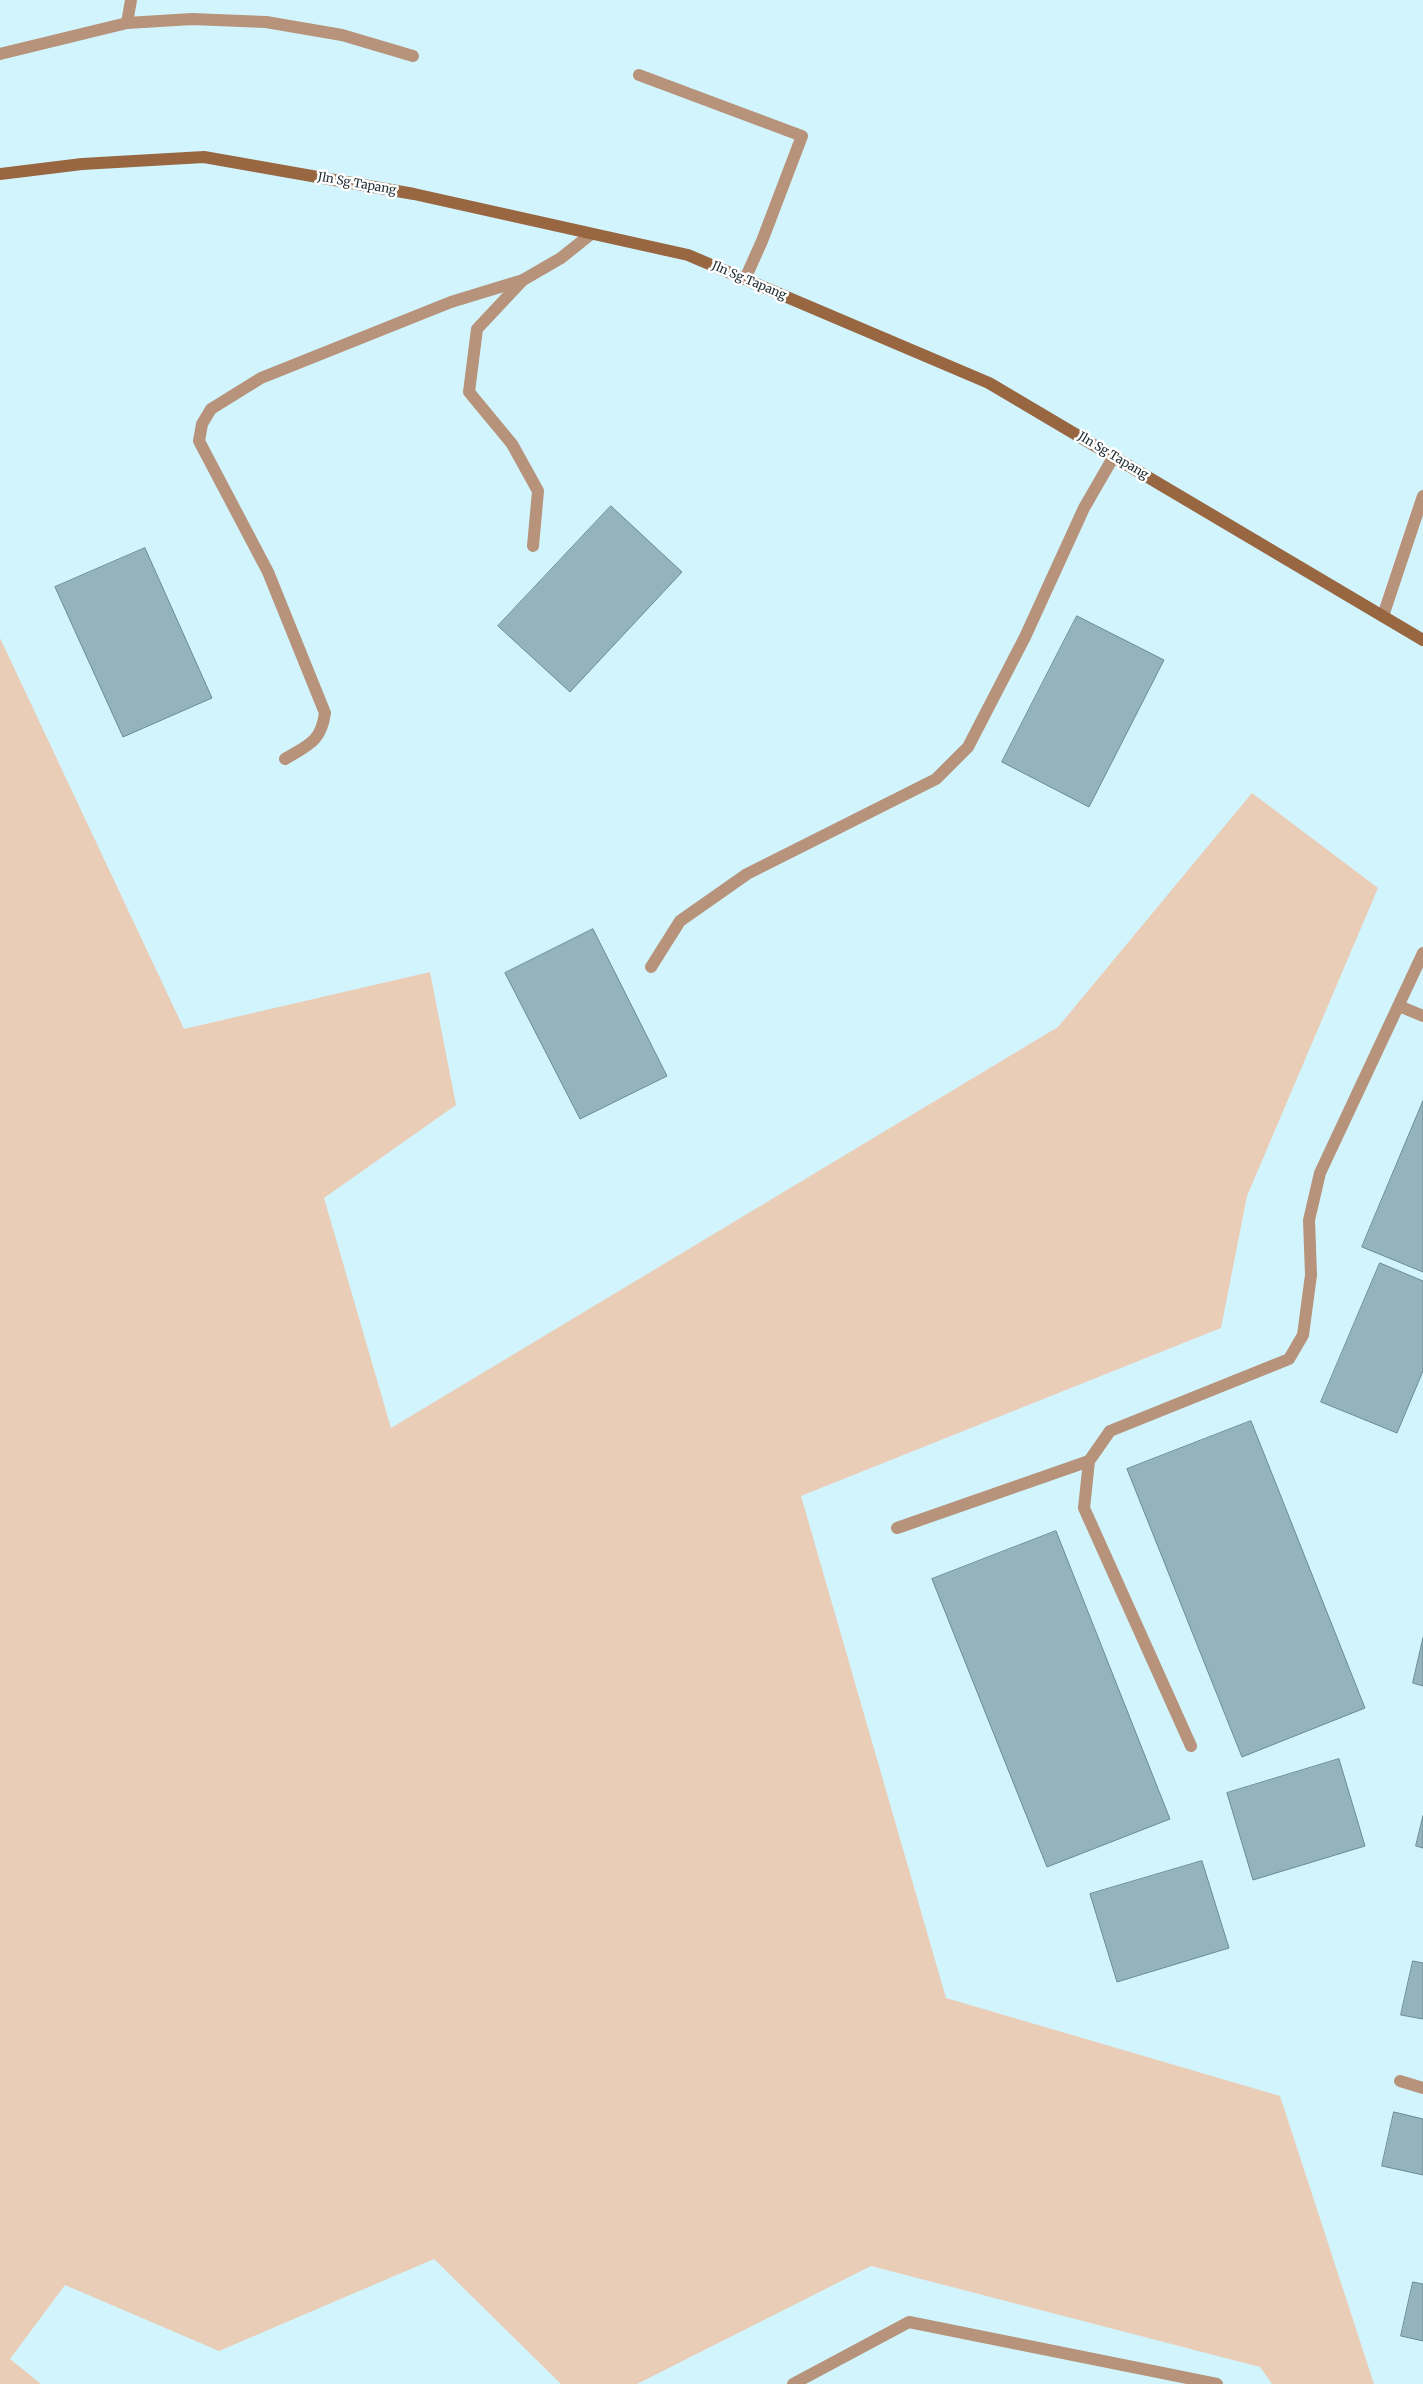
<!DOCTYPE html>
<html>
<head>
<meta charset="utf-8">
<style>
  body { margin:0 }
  canvas { display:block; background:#d2f4fd }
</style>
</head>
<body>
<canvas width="1423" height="2384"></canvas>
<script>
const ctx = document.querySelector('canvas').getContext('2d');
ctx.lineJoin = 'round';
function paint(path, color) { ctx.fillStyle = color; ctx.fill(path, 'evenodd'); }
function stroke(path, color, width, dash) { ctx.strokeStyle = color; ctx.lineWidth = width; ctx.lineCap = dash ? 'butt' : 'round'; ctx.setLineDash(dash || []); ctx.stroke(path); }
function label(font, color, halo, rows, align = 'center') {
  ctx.font = font + ' Merriweather,serif'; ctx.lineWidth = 5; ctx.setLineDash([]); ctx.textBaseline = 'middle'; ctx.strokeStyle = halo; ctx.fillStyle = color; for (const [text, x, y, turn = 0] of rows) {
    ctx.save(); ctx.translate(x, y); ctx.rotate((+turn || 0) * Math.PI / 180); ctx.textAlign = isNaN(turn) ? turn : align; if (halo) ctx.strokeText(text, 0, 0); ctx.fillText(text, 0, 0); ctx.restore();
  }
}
paint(new Path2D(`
  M0,638L184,1029L430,972L456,1105L324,1198L391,1428L1058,1027L1252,793L1378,888L1247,1196L1221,1328L801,1496L946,1998L1280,2096L1374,2384H1272L1260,2367L871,2266L637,2384H561L434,2259L219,2351L65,2285L10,2359L41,2384H0Z`), '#eacdb7');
const building = new Path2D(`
  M611,506L682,572L570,692L498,626Z
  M145,548L212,698L123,737L55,587Z
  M1077,616L1164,660L1089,807L1002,762Z
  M593,929L667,1076L580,1119L505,973Z
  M1423,1101V1272L1362,1247Z
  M1380,1263L1423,1281V1371L1397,1433L1321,1402Z
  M1251,1421L1365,1708L1242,1757L1127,1469Z
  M1056,1531L1170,1819L1047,1867L932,1579Z
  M1423,1638V1686L1413,1683Z
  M1339,1759L1365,1846L1253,1880L1227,1793Z
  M1423,1816V1848L1416,1846Z
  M1202,1861L1229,1948L1117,1982L1090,1894Z
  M1413,1961L1423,1963V2019L1401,2015Z
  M1394,2112L1423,2119V2175L1382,2166Z
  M1413,2282L1423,2284V2341L1401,2336Z`);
paint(building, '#94b4bd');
stroke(building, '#6c8b93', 1);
stroke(new Path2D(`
  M639,75L802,136L762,241L745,279
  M523,280L477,329L469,392L512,444L538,491L533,546
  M1383,616L1423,496
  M1399,1006L1423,1016
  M1400,2081L1423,2088`), '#b6937a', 12);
stroke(new Path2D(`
  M127,23L131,0
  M0,54L127,23L192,19L266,22L342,35L413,56
  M285,759C308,745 321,742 325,713L268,572L199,441L202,424L211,409L261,378L451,302L523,280L561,258L591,234
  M651,967L680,921L747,874L936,779L968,747L1025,637L1084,508L1114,456
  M897,1528L1089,1461
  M1191,1746L1084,1508L1089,1461L1110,1431L1289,1359L1303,1335L1311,1275L1309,1220L1320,1173L1423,953
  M793,2384L909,2322L1217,2384`), '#b6937a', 12);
stroke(new Path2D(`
  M0,174L82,164L204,157L414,194L688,255L989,383L1423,640`), '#986741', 12);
label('12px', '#1f2c30', '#fff', [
  ["Jln Sg Tapang",357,184,10],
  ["Jln Sg Tapang",749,281,23],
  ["Jln Sg Tapang",1113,456,31]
]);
</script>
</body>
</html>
